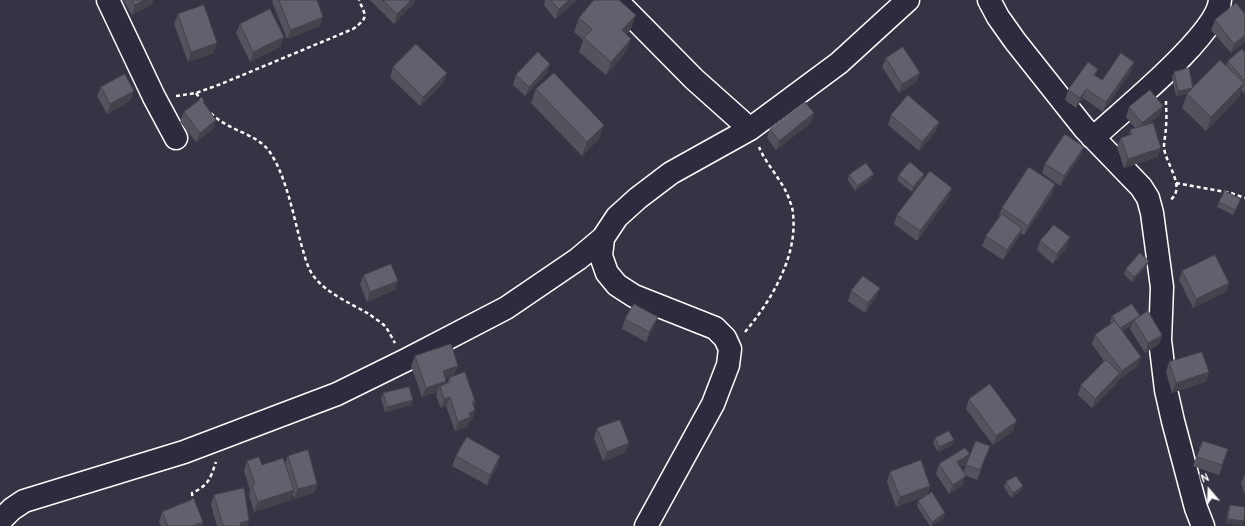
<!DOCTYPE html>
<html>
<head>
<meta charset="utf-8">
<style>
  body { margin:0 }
  #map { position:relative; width:1245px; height:526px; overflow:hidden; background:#373345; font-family:Pangolin,sans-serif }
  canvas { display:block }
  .north { position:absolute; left:1189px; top:470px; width:40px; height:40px; -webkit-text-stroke:3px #2f2a3d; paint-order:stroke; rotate:341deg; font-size:11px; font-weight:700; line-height:16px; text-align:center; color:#fff }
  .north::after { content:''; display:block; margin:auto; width:14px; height:18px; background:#fff; clip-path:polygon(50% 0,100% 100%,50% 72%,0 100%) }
</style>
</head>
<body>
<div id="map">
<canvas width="1245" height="526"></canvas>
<div class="north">N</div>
</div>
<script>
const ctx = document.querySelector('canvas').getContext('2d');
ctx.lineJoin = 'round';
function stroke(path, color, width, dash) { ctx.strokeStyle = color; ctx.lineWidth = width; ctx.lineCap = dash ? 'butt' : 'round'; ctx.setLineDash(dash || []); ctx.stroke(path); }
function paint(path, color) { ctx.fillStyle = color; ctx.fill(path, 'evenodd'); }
const minor = new Path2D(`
  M108,0L154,97L176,138
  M616,0L694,79L750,129
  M989,0L998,17L1015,41L1084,128L1141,187L1148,198L1152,213L1162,287L1160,340L1166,390L1173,421L1196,508L1203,526
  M1092,137L1101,131C1127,107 1218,33 1220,0
  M0,521L12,509L24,501L184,452L337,394L406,360L506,308L578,259L603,238
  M646,526L713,404L728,365L730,349L725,338L715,328L634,296L617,285L607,273L601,256L603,238L617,217L638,198L671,173L750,129L839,63L908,0`);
stroke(minor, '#fff', 25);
stroke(new Path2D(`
  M196,93L204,104
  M176,96L196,93L221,84L353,29C369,17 366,17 359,0
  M1166,101C1166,109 1167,118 1166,126C1166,133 1164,140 1164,147C1165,164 1188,188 1169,201
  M211,113C228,131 256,133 269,151C285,173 293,213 300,240C303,250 306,264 312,274C324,292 350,303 369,314C374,318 381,322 386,327C389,332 392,338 395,343
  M1176,183L1231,193L1245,198
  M745,332C771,301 798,256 793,214C793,208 790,202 788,196C781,179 766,164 759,147
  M193,503L192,493C209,485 210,479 216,462`), '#fff', 2.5, [4, 3]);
stroke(minor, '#2f2a3d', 22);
paint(new Path2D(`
  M123,0H153L152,4L132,15Z
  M273,0H317L320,26L287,39L272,2Z
  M370,0H415L413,4L394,24Z
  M545,0H577L555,19L544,5Z
  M178,14L214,53L188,62L174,24Z
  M1245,14V42L1231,53L1211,30L1215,20Z
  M636,15L631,29L626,34V52L606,75L579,52L583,40L574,32L579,18Z
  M240,24L284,37L280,47L250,62L236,33Z
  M1245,53V95L1241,90L1239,97L1206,131L1182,108L1187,94L1176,96L1172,77L1174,72L1193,87L1226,66L1228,61Z
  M886,58L920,73L916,82L899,93L882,67Z
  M393,67L447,73L443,83L420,106L390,77Z
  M1098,69L1095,76L1102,80L1131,71L1103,112L1083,98L1076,108L1065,100L1068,90Z
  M547,73L525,96L513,85L516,75Z
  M101,87L130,101L107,114L97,96Z
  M536,89L599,139L582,156L531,103Z
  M1163,106L1159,116L1149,124L1161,148L1157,157L1124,168L1117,147L1121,138L1129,135L1130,130L1135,128L1126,117L1129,107Z
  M184,112L213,129L196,142L180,122Z
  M891,115L939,122L936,131L919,151L888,125Z
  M811,123L776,150L767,138L770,129Z
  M1084,147L1080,156L1060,186L1042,173L1045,164Z
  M849,175L872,179L855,191L848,180Z
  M899,175L923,179L912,192L897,180Z
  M1055,184L1052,194L1024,235L1020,233L1019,237L1003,260L982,246L986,236L998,218L1002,208Z
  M949,197L917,241L894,224L897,215Z
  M1219,202L1239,204L1233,215L1217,207Z
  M1040,241L1067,247L1053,264L1037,250Z
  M1147,266L1132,282L1124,274L1126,269Z
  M1182,271L1229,283L1226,292L1193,308L1179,280Z
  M364,275L398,281L395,290L367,302L360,284Z
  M880,288L876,297L865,313L848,301L851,291Z
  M1112,316H1140L1162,335L1159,344L1145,353L1130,329L1132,325L1122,331L1141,357L1138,366L1118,380L1117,383L1092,408L1078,395L1081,385L1104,361L1092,344L1095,335L1111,323L1110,321Z
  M625,319L654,327L646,342L622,329Z
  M415,356L454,375L446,378L445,384H447L449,378L475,401L474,405L475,410L472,420L469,421L467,427L455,431L446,406L441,408L436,396L437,392L422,397L411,366Z
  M1169,362L1209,372L1205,382L1172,393L1166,372Z
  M383,393L413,400L411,405L385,412L381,398Z
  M969,399L1013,431L993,445L966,409Z
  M597,428L625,453L603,461L594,438Z
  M935,438L952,445L938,452L933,443Z
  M976,441L990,446L977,480L965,475L962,486L949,494L936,474L939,464H966L960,467L963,473Z
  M1202,441L1228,449L1219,475L1193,466Z
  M288,456L317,484L314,493L294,499L293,494L291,500L254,512L249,495L250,490L244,471L247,461L262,465L285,464Z
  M456,456H500L497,466L487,485L452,466Z
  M890,472L930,486L927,495L896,507L887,482Z
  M1245,474V496L1241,483Z
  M1006,482L1023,486L1021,491L1011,498L1004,487Z
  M214,495L249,520L247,526H217L211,505Z
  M918,501L944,518L931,526H930L917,506Z
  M1230,505L1242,526L1226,523L1228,510Z
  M162,512L203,522L202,526H161L159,522Z`), '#55525e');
paint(new Path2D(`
  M144,0H153L152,4L132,15L135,5Z
  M411,0H415L413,4L394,24L397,14Z
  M569,0H577L555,19L559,9Z
  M636,15L631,29L617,44L622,30Z
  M323,17L320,26L287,39L291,30Z
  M1245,35V42L1231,53L1234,44Z
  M284,37L280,47L250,62L253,52Z
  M631,39L626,52L606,75L611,62Z
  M217,43L214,53L188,62L191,52Z
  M1134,62L1131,71L1103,112L1106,102Z
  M550,64L547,73L525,96L529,87Z
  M1098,69L1095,78L1094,75Z
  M447,73L443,83L420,106L423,97Z
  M920,73L916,82L899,93L902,84Z
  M1244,83L1239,97L1206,131L1211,117Z
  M1193,88L1192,93L1176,96L1178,91Z
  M1086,89L1083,98L1076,108L1080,98Z
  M134,91L130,101L107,114L110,104Z
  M1163,106L1159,116L1139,132L1142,123Z
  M814,113L811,123L776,150L779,141Z
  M216,120L213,129L196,142L200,133Z
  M939,122L936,131L919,151L922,142Z
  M604,125L599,139L582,156L587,142Z
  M1084,147L1080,156L1060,186L1064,176Z
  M1161,148L1157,157L1124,168L1128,159Z
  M874,174L872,179L855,191L857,186Z
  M924,174L923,179L912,192L913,187Z
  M1055,184L1052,194L1024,235L1028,226Z
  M952,188L949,197L917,241L920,231Z
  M1241,199L1239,204L1233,215L1235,210Z
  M1022,228L1019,237L1003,260L1007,250Z
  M1070,237L1067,247L1053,264L1057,254Z
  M1149,261L1147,266L1132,282L1134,277Z
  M398,281L395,290L367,302L370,292Z
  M1229,283L1226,292L1193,308L1196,299Z
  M880,288L876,297L865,313L868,303Z
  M1140,316L1134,320L1132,325L1117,334L1119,329Z
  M658,317L654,327L646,342L649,332Z
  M1162,335L1159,344L1145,353L1148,343Z
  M1141,357L1138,366L1118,380L1122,371Z
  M458,366L454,375L440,380L443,371Z
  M1209,372L1205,382L1172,393L1176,383Z
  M1120,373L1117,383L1092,408L1095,399Z
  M446,381L443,390L440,386L437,392L422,397L426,388Z
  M450,397L446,406L441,408L444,399Z
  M413,400L411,405L385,412L387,407Z
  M475,410L472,420L469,421L467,427L455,431L458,422L469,413Z
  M1017,421L1013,431L993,445L996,436Z
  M954,440L952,445L938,452L939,447Z
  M629,443L625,453L603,461L607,452Z
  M970,454L966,464L953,472L957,462Z
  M500,456L497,466L487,485L490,475Z
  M966,476L962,486L949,494L953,485Z
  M317,484L314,493L294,499L298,489Z
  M930,486L927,495L896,507L900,497Z
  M1023,486L1021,491L1011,498L1013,493Z
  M294,490L291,500L254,512L258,502Z
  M945,513L944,518L931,526L932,522Z
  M1228,519L1244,521L1242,526L1226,523Z
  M249,520L247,526H239L240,523Z
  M203,522L202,526H193Z`), '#45424c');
const building = new Path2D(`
  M132,0H144L135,5Z
  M279,0H317L323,17L291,30Z
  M383,0H411L397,14Z
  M551,0H569L559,9Z
  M594,0H619L636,15L622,30L631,39L611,62L584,38L592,29L579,18Z
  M1236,3L1245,14V35L1234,44L1215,20Z
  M204,5L217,43L191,52L178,14Z
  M270,9L284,37L253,52L240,24Z
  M416,44L447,73L423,97L393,67Z
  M903,47L920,73L902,84L886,58Z
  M1242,49L1245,53V81L1228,61Z
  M538,52L550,64L529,87L516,75Z
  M1121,53L1134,62L1106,102L1086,89L1080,98L1068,90L1088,62L1098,69L1094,75L1102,80Z
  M1220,60L1244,83L1211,117L1187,94Z
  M1189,68L1193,88L1178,91L1174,72Z
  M554,73L604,125L587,142L536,89Z
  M125,74L134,91L110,104L101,87Z
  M1150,90L1163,106L1142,123L1129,107Z
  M908,95L939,122L922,142L891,115Z
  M201,99L216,120L200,133L184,112Z
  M805,102L814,113L779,141L770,129Z
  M1153,123L1161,148L1128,159L1121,138L1132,134L1130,130Z
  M1065,134L1084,147L1064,176L1045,164Z
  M910,162L924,174L913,187L899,175Z
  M866,163L874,174L857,186L849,175Z
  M1029,167L1055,184L1028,226L1002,208Z
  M930,171L952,188L920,231L897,215Z
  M1225,191L1241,199L1235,210L1219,202Z
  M1002,214L1022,228L1007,250L986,236Z
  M1054,225L1070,237L1057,254L1040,241Z
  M1140,253L1149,261L1134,277L1126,269Z
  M1215,255L1229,283L1196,299L1182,271Z
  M391,264L398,281L370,292L364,275Z
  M863,276L880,288L868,303L851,291Z
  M634,304L658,317L649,332L625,319Z
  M1132,304L1140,316L1120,328L1112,316Z
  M1148,311L1162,335L1148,343L1134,320Z
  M1115,321L1141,357L1122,371L1095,335Z
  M451,344L458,366L443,371L446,381L426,388L415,356Z
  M1202,352L1209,372L1176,383L1169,362Z
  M1106,360L1120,373L1095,399L1081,385Z
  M465,372L475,401L472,402L475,410L469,413L470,417L458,422L450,397L444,399L440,386L450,382L449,378Z
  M990,384L1017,421L996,436L969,399Z
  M409,387L413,400L387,407L383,393Z
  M620,420L629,443L607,452L597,428Z
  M949,431L954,440L939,447L935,438Z
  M467,437L500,456L490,475L456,456Z
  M976,441L990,446L980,470L966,465Z
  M1203,441L1228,449L1222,465L1197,457Z
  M965,448L970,454L957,462L966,476L953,485L939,464Z
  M308,450L317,484L298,489L288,456Z
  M259,457L262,465L283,458L294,490L258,502L252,486L255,484L247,461Z
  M921,460L930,486L900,497L890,472Z
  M1016,476L1023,486L1013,493L1006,482Z
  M244,488L249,520L240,523L241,526H223L214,495Z
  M932,492L945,513L932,522L918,501Z
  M194,499L203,522L193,526H168L162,512Z
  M1230,505L1245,507L1244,521L1228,519Z`);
paint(building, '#635f6d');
stroke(building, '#45424c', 1);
</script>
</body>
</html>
